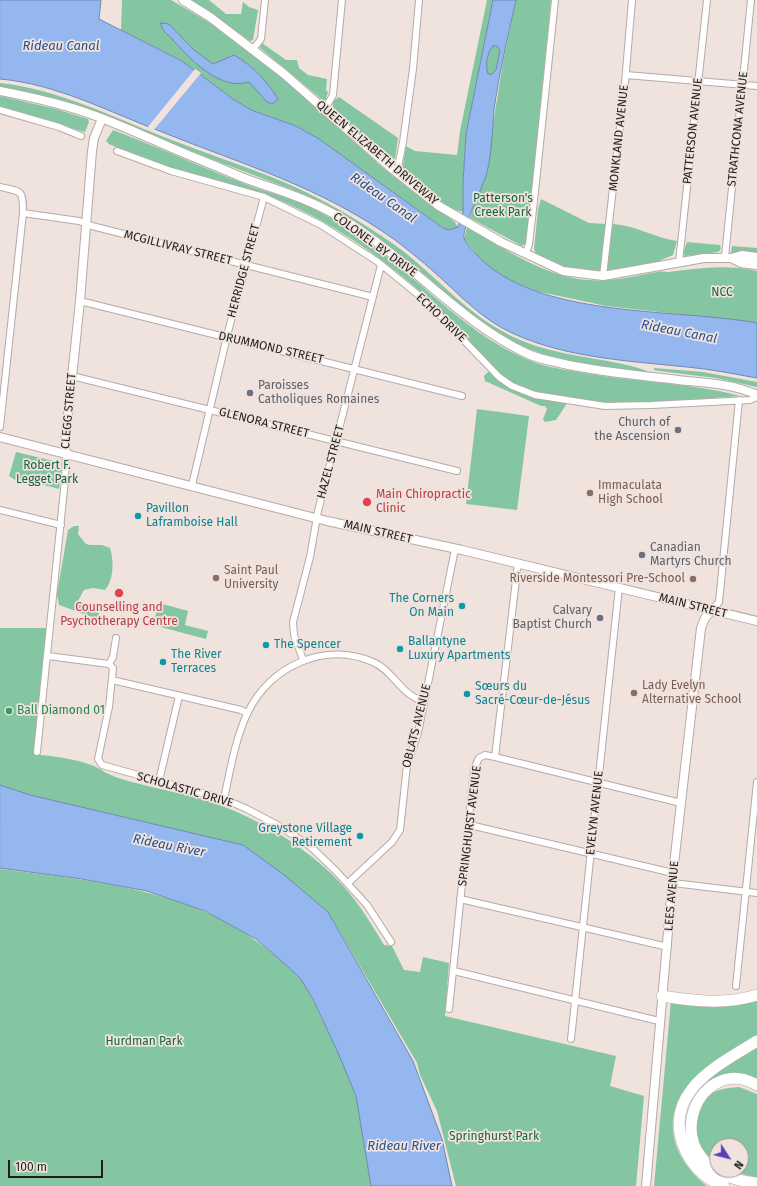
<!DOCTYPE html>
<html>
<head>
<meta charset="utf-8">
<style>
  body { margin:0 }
  #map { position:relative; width:757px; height:1186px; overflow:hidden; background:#f0e3de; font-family:"Fira Sans",sans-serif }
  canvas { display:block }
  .north { position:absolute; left:709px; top:1138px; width:40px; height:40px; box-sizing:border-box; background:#f0e3de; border:1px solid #9e9490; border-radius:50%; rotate:126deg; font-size:11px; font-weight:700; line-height:16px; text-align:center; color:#221e1c }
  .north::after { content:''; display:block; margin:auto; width:14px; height:18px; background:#5b3eb7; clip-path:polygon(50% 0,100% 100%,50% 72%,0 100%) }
  .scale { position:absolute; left:8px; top:1160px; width:95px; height:18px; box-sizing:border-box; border:2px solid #221e1c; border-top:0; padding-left:5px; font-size:12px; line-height:14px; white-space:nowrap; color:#221e1c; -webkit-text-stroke:3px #f0e3de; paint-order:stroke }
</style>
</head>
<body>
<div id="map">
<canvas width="757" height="1186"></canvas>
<div class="north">N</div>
<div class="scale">100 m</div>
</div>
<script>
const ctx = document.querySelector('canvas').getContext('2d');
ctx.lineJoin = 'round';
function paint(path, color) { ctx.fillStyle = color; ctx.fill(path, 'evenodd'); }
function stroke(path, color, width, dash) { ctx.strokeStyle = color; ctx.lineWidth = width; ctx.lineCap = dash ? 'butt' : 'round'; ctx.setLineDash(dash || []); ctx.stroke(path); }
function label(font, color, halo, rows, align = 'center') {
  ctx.font = font + ' "Fira Sans",sans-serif'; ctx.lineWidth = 3.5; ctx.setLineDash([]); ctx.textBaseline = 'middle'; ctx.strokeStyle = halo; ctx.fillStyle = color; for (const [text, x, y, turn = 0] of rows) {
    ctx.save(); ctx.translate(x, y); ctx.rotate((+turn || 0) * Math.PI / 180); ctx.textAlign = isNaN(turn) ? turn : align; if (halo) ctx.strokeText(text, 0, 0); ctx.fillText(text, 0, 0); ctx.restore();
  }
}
paint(new Path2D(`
  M122,0H171L212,24L296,89L382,167L429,204L454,221L458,227L449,230L443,228L319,139L296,126L251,110L233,99L182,61L121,30Z
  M191,0H209L226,14H241L243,2L249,7L258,10L253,40L250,41Z
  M487,0H493L466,134L463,183V212C441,207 419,186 402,172L406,146L415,151L457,155L460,131Z
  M516,0H551L527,242L522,246L470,218L491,137L503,62Z
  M262,43L286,60H297L299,68L308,75L327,79L326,90L328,92L325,102L260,48Z
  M493,46H498L500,50L496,70L492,74H487C486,65 487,53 493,46Z
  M0,83C57,89 111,116 164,137C204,153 246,166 286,183C323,199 359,220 392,243C431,270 460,308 502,331C533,349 567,354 602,360C617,363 632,365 647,371V373L607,368L555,358L517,345L495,332L457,304L386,244L345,215L329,206L293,190L151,136L0,88Z
  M0,96L56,109L88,119L89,122L85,132L0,108Z
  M339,97L398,138L395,159L389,160L386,158L333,109V101Z
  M113,130C158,147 201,167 245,184C257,189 270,192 282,196C309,205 333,218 356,234C414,272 460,330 524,358C541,366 560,369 578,372C631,382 687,382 740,396L620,405L570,399L556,420L545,422L543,419L547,409L545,406H541L485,381L484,376L488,372L498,371C480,354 464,334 446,316C395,265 330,218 261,193C242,187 222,184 202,178C170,170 139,157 109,144L106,141Z
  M541,199L589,223L606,224L602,266L599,272L570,269L536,254L534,249L538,209Z
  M613,224C635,225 655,238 677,241L673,255L661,260L659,262L610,272L607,271L610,233Z
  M467,227C503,248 545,277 588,280C612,282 634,276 657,272C661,271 665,272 669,272C698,268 728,264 757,271V323L606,306L536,291L509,280L494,271L481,260L464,239Z
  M687,242L720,245L721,249L718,252L685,256L683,253Z
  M732,246L757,248V255L731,253Z
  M654,368L703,372L757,382V387L716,378L659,371L654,370Z
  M477,409L529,416L517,510L466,504Z
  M16,452L58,462L61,472L59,489L33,482L21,484L9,476Z
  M74,526H79L78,534L86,544L90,545H102L110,548C114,560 114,580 105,590L93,588L84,590L78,601C85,606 94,608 99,613V617L95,618L59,605L57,594L68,530Z
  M159,603L188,611L185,625L208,631L206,639L153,625Z
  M0,628H48L35,755C47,754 86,761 96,767C104,771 109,775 118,778C149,788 183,792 214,803C260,819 312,850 345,888C360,905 372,925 384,945L392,946L404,970L420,972L423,957L449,963L445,1016L616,1056L610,1086L644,1096L636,1186H456L437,1111L420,1075L417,1063L328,912L243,845L30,795L0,785Z
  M0,869C94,881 197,889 272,953C282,961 294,970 301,979C311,993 317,1009 325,1025C336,1048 350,1072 356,1097C364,1126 367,1156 371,1186H0Z
  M757,998V1036C737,1048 715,1058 698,1074C659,1110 668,1155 707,1186H654L671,1001Z
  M757,1046V1079C738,1070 725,1074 707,1083L705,1080Z
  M739,1087L757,1094V1178L728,1170H741V1146H717V1163C708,1156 694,1144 694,1131C694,1127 697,1121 698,1116C705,1092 715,1089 739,1087Z`), '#83c6a1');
const water = new Path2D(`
  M0,0H101L99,19L182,61L233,99L251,110L296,126L319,139L443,228L449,230L458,227L463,212V183L466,134L493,0H516C508,36 499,73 494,110C492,132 492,155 486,176C482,188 462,228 464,238C466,244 473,251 477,255C536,319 676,308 757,323V378C734,374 710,369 687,367C629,361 566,358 512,333C481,319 459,294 434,272C422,261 408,250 395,240C321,187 244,165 162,132C109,112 57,84 0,79ZM493,46H497L500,50L496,70L492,74H488C485,65 487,53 493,46Z
  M161,23L169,24L193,49L213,64L234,55C253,66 267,81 278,99L272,104L267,102L249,82C220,91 191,60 173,40C168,34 161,31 161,23Z
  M0,785L30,795L243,845L283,874L328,912L413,1061L442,1139L452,1186H371L356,1096L339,1055L313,999L300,978L277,957L256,939L205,911L147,891L82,879L0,868Z`);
paint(water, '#93b7ee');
stroke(water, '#7189af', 1);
paint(new Path2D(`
  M195,69L201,73L153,131L147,128Z`), '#f0e3de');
const street = new Path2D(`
  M253,49L261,39L265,0
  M626,75L757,86
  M325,109L333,95L342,0
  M0,110L59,127L81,136
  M117,151L171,171L264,197L321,225L378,262L427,302L499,377L512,386L535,395L605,406L652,405L750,400L757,397
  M397,172L403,142L413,69L419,0
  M0,187C22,192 23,189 23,213L79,221L92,226L373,297
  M526,253L529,244L535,192L555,0
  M725,257L751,0
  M679,262L707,0
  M603,276L625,83L632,0
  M80,301L462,396
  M72,376L457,471
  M0,427L23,213
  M192,485L228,332L264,197
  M0,510L61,525
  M712,610L719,602L739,400
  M48,656L109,664L113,668L109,707L98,759L102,765L224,799L247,809L281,827L311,847L336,871L367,905L391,942
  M303,660L294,635L293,622L310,557L318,511L381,265
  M109,664L113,657L116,638
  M112,680L241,710L247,713
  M37,752L65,480L66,453
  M495,757L518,563
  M159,781L179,696
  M224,799C230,771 235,739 248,712C270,666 325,641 373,662C394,671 401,696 424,701
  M470,825L673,873
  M348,883L392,842L400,830L407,765L418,733L455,549
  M673,883L757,893
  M460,899L668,947
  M454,971L659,1021
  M736,986L757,782
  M449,1009L474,769L479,758L485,755L495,757L681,803
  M571,1039L619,587`);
const secondary = new Path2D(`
  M183,0L210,17L283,73L390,167L439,206L501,242L563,271L603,276L704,258H731L742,255L757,257
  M0,91C31,97 63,104 93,115C132,129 169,148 208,163C224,169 239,177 255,182C284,192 313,201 339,217C407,256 457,321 528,354C539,359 552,361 564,364C605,373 647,376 688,381C711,383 736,385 757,395
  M731,258L741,263L757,265
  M0,437L327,521L462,550L757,621
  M66,453L65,443L80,301L92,151L94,138L102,119
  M646,1186L673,873L701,628L705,618L712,610`);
const highway = new Path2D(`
  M662,996C693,1001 726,1005 757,995
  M757,1085C696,1049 646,1171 757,1183
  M724,1186C707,1180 694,1168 686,1152C659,1093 717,1066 757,1041`);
stroke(street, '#b6aaa5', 8);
stroke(secondary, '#b6aaa5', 10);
stroke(highway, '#b6aaa5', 12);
stroke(street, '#fff', 6);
stroke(secondary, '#fff', 8);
stroke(highway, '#fff', 11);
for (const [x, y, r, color] of [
  [250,393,4,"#6b7280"],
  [678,430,4,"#6b7280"],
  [590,493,4,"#8d6e63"],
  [367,502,5,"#e0444e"],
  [138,516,4,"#0f9aa8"],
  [642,555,4,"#6b7280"],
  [216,578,4,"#8d6e63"],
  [693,579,4,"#8d6e63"],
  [119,593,5,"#e0444e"],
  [462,606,4,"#0f9aa8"],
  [600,618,4,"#6b7280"],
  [266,645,4,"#0f9aa8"],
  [400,649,4,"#0f9aa8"],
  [163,662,4,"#0f9aa8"],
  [634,693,4,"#8d6e63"],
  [467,694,4,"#0f9aa8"],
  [9,711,4,"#2e9e5b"],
  [360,836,4,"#0f9aa8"]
]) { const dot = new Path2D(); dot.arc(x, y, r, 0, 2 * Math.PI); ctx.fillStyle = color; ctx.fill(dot); stroke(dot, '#f0e3de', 1.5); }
label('12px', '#221e1c', '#f0e3de', [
  ["STRATHCONA AVENUE",738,129,-84],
  ["PATTERSON AVENUE",693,131,-84],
  ["MONKLAND AVENUE",619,138,-84],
  ["QUEEN ELIZABETH DRIVEWAY",377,153,40],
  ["COLONEL BY DRIVE",375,245,36],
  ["MCGILLIVRAY STREET",178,248,14],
  ["HERRIDGE STREET",244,271,-75],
  ["ECHO DRIVE",441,318,44],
  ["DRUMMOND STREET",271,348,13],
  ["CLEGG STREET",69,411,-85],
  ["GLENORA STREET",264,423,14],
  ["HAZEL STREET",331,462,-75],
  ["MAIN STREET",378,532,13],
  ["MAIN STREET",693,606,14],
  ["OBLATS AVENUE",417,726,-76],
  ["SCHOLASTIC DRIVE",185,790,16],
  ["EVELYN AVENUE",595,813,-84],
  ["SPRINGHURST AVENUE",470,826,-83],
  ["LEES AVENUE",672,896,-85]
]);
label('12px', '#146542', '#f0e3de', [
  ["Patterson's",503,199],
  ["Creek Park",503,213],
  ["NCC",722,293],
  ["Robert F.",47,466],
  ["Legget Park",47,480],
  ["Hurdman Park",144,1042],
  ["Springhurst Park",494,1137]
]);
label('12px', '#5b616d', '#f0e3de', [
  ["Paroisses",258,386],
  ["Catholiques Romaines",258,400],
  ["Church of",670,423,"right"],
  ["the Ascension",670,437,"right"],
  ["Canadian",650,548],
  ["Martyrs Church",650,562],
  ["Calvary",592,611,"right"],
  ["Baptist Church",592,625,"right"]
], 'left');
label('12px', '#785e54', '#f0e3de', [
  ["Immaculata",598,486],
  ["High School",598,500],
  ["Saint Paul",224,571],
  ["University",224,585],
  ["Riverside Montessori Pre-School",685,579,"right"],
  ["Lady Evelyn",642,686],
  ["Alternative School",642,700]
], 'left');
label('12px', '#be3a42', '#f0e3de', [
  ["Main Chiropractic",376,495],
  ["Clinic",376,509],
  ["Counselling and",119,608,"center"],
  ["Psychotherapy Centre",119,622,"center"]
], 'left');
label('12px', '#0d838f', '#f0e3de', [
  ["Pavillon",146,509],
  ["Laframboise Hall",146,523],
  ["The Corners",454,599,"right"],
  ["On Main",454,613,"right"],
  ["Ballantyne",408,642],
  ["Luxury Apartments",408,656],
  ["The Spencer",274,645],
  ["The River",171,655],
  ["Terraces",171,669],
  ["Sœurs du",475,687],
  ["Sacré-Cœur-de-Jésus",475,701],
  ["Greystone Village",352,829,"right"],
  ["Retirement",352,843,"right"]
], 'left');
label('12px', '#27864d', '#f0e3de', [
  ["Ball Diamond 01",17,711]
], 'left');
label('italic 13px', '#244f90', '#f0e3de', [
  ["Rideau Canal",61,46],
  ["Rideau Canal",383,198,35],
  ["Rideau Canal",679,332,11],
  ["Rideau River",169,846,11],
  ["Rideau River",404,1146]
]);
</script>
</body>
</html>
